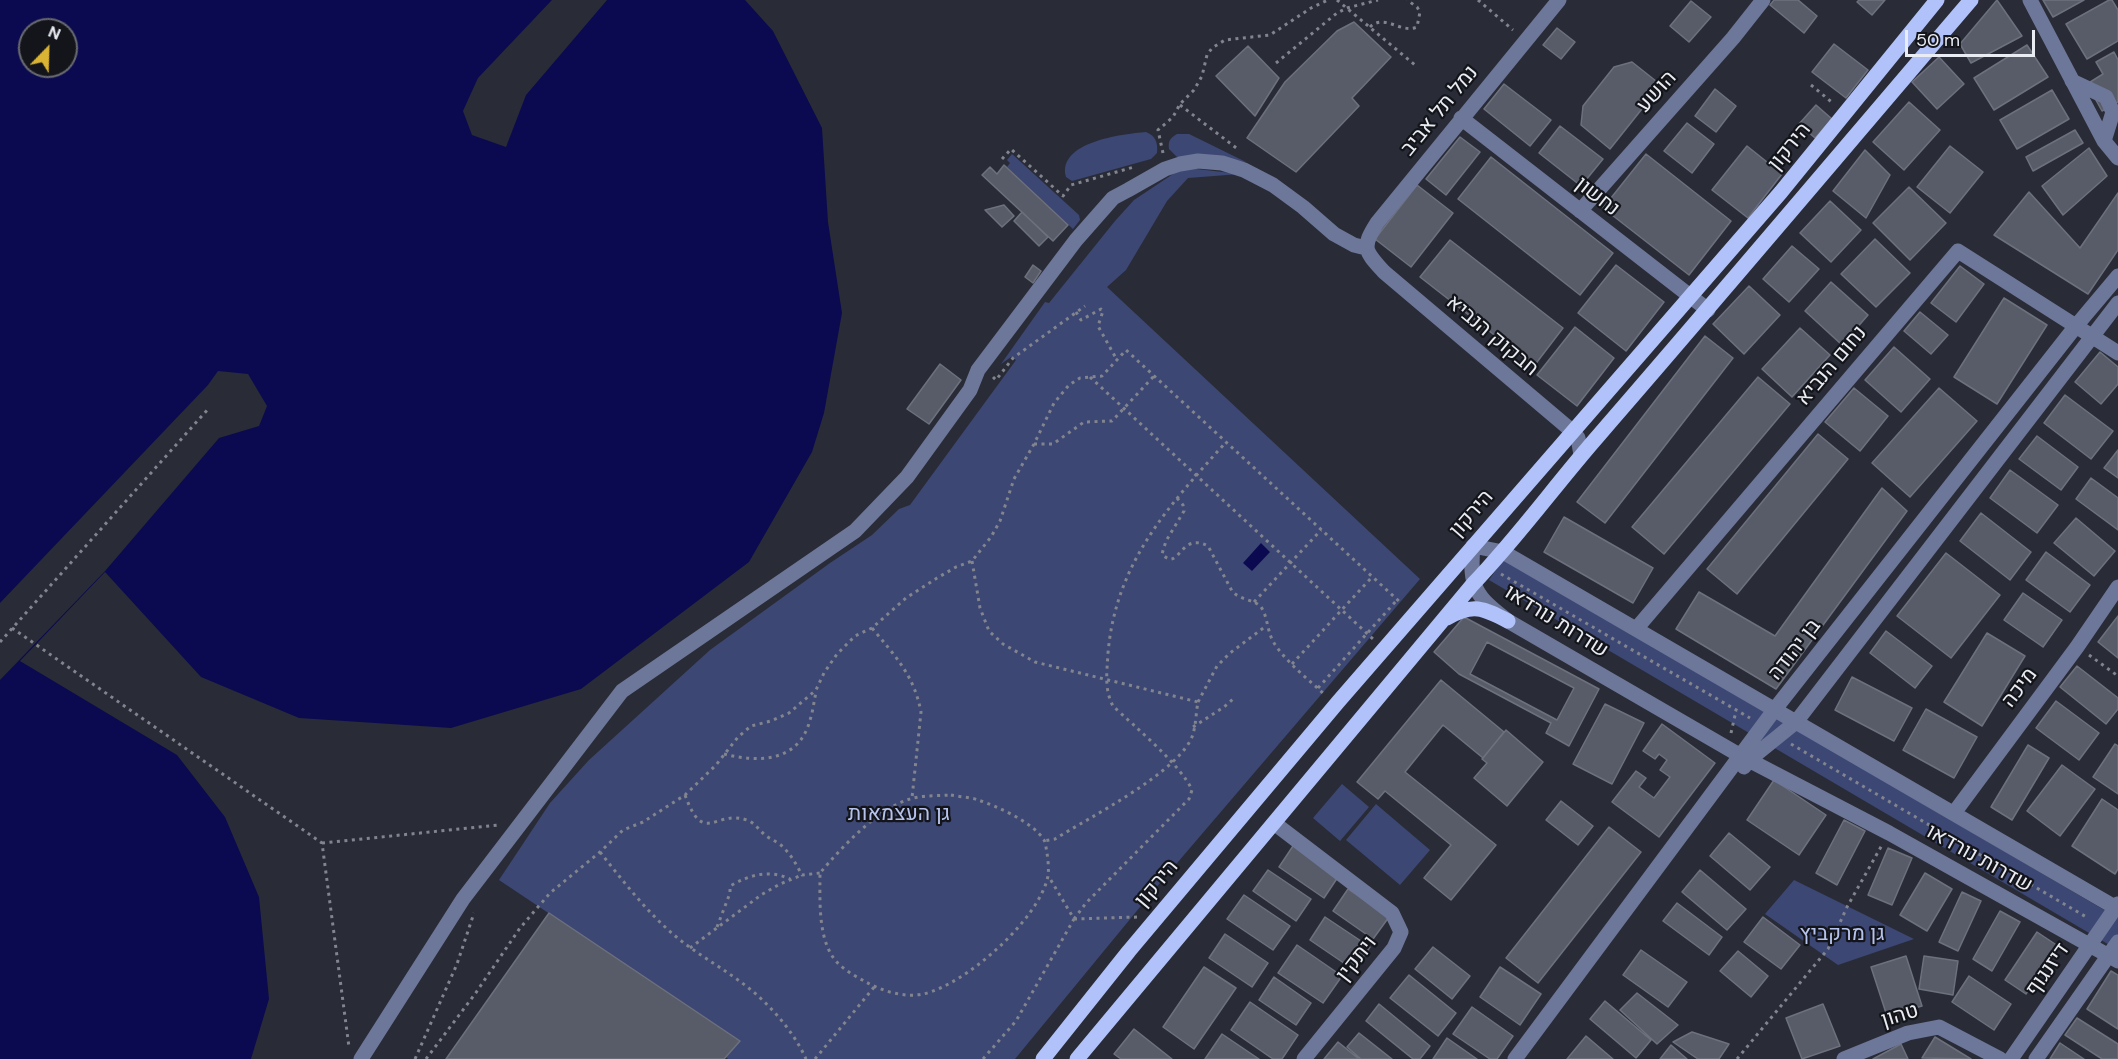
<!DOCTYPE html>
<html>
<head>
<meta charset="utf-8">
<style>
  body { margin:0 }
  #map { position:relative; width:2118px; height:1059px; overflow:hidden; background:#292c37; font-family:"DM Sans",sans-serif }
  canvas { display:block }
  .north { position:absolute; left:18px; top:18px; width:60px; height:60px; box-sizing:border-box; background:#13151a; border:2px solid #696b71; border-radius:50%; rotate:23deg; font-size:16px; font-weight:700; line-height:24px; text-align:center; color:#e9ecf3 }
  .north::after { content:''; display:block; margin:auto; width:21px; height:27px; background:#d9b334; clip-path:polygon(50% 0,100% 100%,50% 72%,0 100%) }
  .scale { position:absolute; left:1905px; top:30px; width:130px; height:27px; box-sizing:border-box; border:3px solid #e9ecf3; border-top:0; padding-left:8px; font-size:18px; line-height:21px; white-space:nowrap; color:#e9ecf3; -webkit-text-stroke:4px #13151a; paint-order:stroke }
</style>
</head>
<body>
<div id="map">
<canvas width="2118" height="1059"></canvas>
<div class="north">N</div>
<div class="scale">50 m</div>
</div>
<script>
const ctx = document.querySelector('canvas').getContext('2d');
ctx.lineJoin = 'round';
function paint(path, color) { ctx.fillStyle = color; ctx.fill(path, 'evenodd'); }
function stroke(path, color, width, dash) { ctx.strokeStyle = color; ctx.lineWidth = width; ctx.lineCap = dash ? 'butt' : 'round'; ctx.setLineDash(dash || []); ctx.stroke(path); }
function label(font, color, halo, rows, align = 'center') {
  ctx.font = font + ' "DM Sans",Heebo,sans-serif'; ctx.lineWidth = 4.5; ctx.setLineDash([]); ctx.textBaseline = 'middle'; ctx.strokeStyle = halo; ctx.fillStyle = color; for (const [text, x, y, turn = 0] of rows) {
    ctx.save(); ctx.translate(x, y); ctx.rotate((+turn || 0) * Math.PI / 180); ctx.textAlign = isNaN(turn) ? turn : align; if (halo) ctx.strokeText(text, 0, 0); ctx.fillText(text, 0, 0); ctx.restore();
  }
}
paint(new Path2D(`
  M1146,132C1156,136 1158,143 1157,153L1151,159L1072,181L1066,177C1057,142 1122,134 1146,132Z
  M1177,134H1189L1246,162L1177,157L1169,149C1168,141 1170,138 1177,134Z
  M1012,154L1079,215L1080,220L1073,229L1007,167L1010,163L1007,160Z
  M1188,168L1240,174L1188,178L1167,201L1126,270L1107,287L1420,579L1154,890L1015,1059H728L726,1057L740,1041L499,880L550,803L589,760L710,650L830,563L872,535L899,509L910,505L1016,360L1011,357L1001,364L1045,302L1049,303L1115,221L1134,200L1179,170Z
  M1504,558L2118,918V950L1489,580Z
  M1342,784L1369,807L1340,841L1313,818Z
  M1376,804L1430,850L1400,885L1346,840Z
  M1794,880L1914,939L1838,965L1765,914Z`), '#3c4774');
paint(new Path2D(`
  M0,0H745L773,31L822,128L828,222L842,313L824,413L812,452L749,562L581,689L451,728L299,718L201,677L105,572L20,661L177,755L225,817L259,897L269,999L251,1059H0ZM30,30H66V66H30Z
  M1261,543L1270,552L1252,571L1243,563Z`), '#0b0a50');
paint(new Path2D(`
  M552,0H607L526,95L506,147L472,135L463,111L478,78Z
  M218,371L248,374L267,406L259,426L219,438L105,571L0,680V603L208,385Z`), '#292c37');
const building = new Path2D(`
  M1774,0H1798L1817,16L1804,33L1770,5Z
  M1859,0H1885L1872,15L1857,2Z
  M1997,0L2022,36L1971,63L1960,44Z
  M2043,0H2084L2053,17Z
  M2109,0H2112L2118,10V41L2087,59L2066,24Z
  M1691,1L1711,17L1689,42L1670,26Z
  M1354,22L1391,57L1352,98L1359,106L1296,172L1247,138L1285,82L1337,31Z
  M1557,28L1575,42L1561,59L1543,45Z
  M1834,44L1868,70L1846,98L1812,72Z
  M2027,45L2048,77L1994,110L1974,78Z
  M1248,46L1279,78L1255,116L1216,76Z
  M2114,52L2118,60V102L2102,111L2087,84L2103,74L2096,62Z
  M1939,57L1964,84L1937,109L1912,82Z
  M1632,62L1661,85L1610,149L1581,125L1583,106L1614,67Z
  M1504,84L1551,120L1530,146L1484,109Z
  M1715,89L1736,106L1716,132L1695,116Z
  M2052,90L2069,119L2017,149L2000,120Z
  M1909,102L1940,130L1904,170L1873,142Z
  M1816,105L1832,119L1815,138L1799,124Z
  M1687,123L1714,144L1692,173L1664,151Z
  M1560,126L1603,159L1581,186L1539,153Z
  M2075,130L2083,143L2033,171L2026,157Z
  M1460,137L1480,152L1446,195L1426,179Z
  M1747,146L1782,174L1748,218L1712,190Z
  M1950,146L1983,172L1950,213L1917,187Z
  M2089,148L2107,176L2063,215L2042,186Z
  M1865,150L1890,175L1866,218L1833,191Z
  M1646,154L1731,221L1689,275L1603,208Z
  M1491,157L1613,253L1580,295L1458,199Z
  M1004,165L1068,225L1053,241L982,175L990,167L997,174Z
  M1417,185L1453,213L1411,267L1375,239Z
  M1909,187L1946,223L1910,260L1873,223Z
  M2029,192L2080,248L2118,193V250L2088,294L1994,235Z
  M1830,201L1861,230L1831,262L1800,233Z
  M1004,205L1014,216L1002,227L985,210Z
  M1022,212L1048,237L1039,246L1014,221Z
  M1875,239L1910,273L1876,307L1841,274Z
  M1450,240L1563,328L1534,366L1420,277Z
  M1792,246L1819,269L1789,302L1763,279Z
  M1033,265L1041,271L1033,283L1025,277Z
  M1616,265L1664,302L1626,351L1578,313Z
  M1960,266L1984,284L1956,322L1931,303Z
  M1831,282L1868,315L1842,345L1805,311Z
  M1749,286L1780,315L1744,354L1713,324Z
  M2004,298L2047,325L1997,404L1954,377Z
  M1920,312L1948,335L1931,354L1904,331Z
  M1575,327L1614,358L1577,406L1537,375Z
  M1800,328L1830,355L1792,397L1762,369Z
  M1705,336L1733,358L1605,523L1577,502Z
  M1894,347L1930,379L1901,412L1865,380Z
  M2100,352L2118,367V384L2101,404L2075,382Z
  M940,364L961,380L929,424L907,409Z
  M1758,377L1790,404L1664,554L1632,527Z
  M1854,388L1888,416L1860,451L1825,422Z
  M1939,388L1977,421L1910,497L1872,463Z
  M2065,395L2113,431L2091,459L2044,423Z
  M1818,434L1848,459L1737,594L1707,569Z
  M2037,436L2078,467L2061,490L2019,459Z
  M2118,450V478L2104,468Z
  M2010,470L2058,505L2037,533L1990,498Z
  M2091,478L2118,498V530L2076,499Z
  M1882,488L1907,511L1776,689L1676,629L1699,592L1775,636Z
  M1981,513L2031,552L2010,580L1960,541Z
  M1564,517L1653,568L1633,603L1544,552Z
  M2076,518L2115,551L2094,576L2054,543Z
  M2046,552L2090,585L2070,612L2026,580Z
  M1946,553L2000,595L1951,658L1897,616Z
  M2023,593L2062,620L2043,647L2004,620Z
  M2118,616V658L2098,642Z
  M1464,617L1599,689L1569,746L1546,733L1551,723L1459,674L1434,652Z
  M1886,631L1932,666L1915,688L1870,653Z
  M1987,633L2025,656L1982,726L1944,702Z
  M1487,642L1574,688L1557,720L1470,674Z
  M2077,666L2118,698V709L2106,724L2060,687Z
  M1852,677L1912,708L1894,741L1835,710Z
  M1441,680L1504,732L1483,758L1443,725L1405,772L1496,845L1451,900L1424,878L1451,845L1385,791L1378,799L1357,782Z
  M2056,701L2099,733L2079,760L2036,728Z
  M1605,704L1644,723L1612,784L1573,764Z
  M1926,709L1977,737L1954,778L1903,750Z
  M1662,724L1715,763L1659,837L1612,802L1636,771L1646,778L1639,787L1654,798L1670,777L1660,770L1667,760L1659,754L1655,759L1643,751Z
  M1506,730L1543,762L1507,806L1474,778L1487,763L1482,759Z
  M2115,744L2118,746V794L2093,777Z
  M2028,745L2049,758L2012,820L1991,807Z
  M2062,765L2095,789L2060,836L2027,811Z
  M1774,780L1826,815L1799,855L1747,820Z
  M2102,799L2118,810V869L2115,874L2072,846Z
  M1561,801L1593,826L1578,845L1546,820Z
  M1844,820L1865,831L1837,885L1816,873Z
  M1609,827L1641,852L1538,983L1506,958Z
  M1729,833L1770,867L1750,890L1710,856Z
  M1295,843L1340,874L1324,898L1279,867Z
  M1888,848L1912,858L1892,905L1868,895Z
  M1268,870L1311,899L1296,921L1253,891Z
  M1700,870L1746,909L1727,930L1682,892Z
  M1925,873L1952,889L1927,931L1900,915Z
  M1348,889L1389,917L1373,939L1333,911Z
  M1962,892L1981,901L1958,951L1939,942Z
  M1244,895L1290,926L1273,950L1227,919Z
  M1677,903L1722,937L1709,955L1663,921Z
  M2000,911L2020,922L1992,971L1973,959Z
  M549,913L740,1041L724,1059H446Z
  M1325,917L1370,947L1354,970L1310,940Z
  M1763,917L1800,945L1781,969L1744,942Z
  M2037,932L2058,946L2026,994L2005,980Z
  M1225,934L1268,963L1252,987L1209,958Z
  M1297,945L1342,976L1323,1003L1278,973Z
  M1433,947L1470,976L1452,999L1415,969Z
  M1641,950L1687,982L1668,1007L1623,975Z
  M1738,951L1768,976L1751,997L1720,971Z
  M1906,956L1922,1006L1887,1016L1871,967Z
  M1924,956L1958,961L1953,995L1919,989Z
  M1204,967L1236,988L1194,1049L1163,1027Z
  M1500,967L1541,994L1520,1025L1480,997Z
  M2111,971L2118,975V1029L2087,1009Z
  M1409,975L1456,1013L1438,1036L1390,998Z
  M1969,976L2011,1004L1994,1030L1952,1002Z
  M1274,977L1311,1003L1296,1025L1259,1000Z
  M1637,993L1678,1025L1657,1044L1620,1010Z
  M1605,1001L1651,1040L1636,1058L1590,1019Z
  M1250,1002L1298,1035L1282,1059H1273L1231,1030Z
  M1379,1004L1430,1046L1420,1059H1413L1366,1021Z
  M1823,1004L1840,1046L1802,1059L1786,1018Z
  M1472,1007L1513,1036L1497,1059H1490L1453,1034Z
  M2077,1018L2118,1044V1059H2102L2065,1035Z
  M1134,1029L1172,1059H1121L1114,1054Z
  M1692,1032L1729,1044L1719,1059H1698L1673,1042Z
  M1359,1033L1392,1059H1361L1347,1047Z
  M1222,1034L1259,1059H1205Z
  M1586,1036L1613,1059H1567Z
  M1935,1037L1971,1059L1922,1058Z
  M1447,1038L1477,1059H1433Z
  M1338,1042L1359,1059H1324Z
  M2060,1043L2084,1059H2050Z
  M1901,1044L1908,1059H1873Z
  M1671,1045L1687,1059H1660Z`);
paint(building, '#585c68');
stroke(building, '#6d717e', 1.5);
stroke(new Path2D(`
  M1337,0L1415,65
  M1478,0L1513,30
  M1370,27C1385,13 1400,34 1417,27L1420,12L1417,7L1407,0
  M1276,63L1337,13L1347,8L1378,0
  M1811,85L1834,104
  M1180,105L1239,150
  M1163,153L1158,130L1173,117L1180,104L1194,90L1202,76L1207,55L1212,48L1225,40L1270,35L1311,8L1328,0
  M1002,159L1011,149L1063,196L1071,185L1134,167
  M1076,312L1081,320L1101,309L1103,311L1098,326L1117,360
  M993,377L996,380L1013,358L1085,306
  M1090,377L1373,639
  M1034,444H1053L1084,422L1112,421L1154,376
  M1177,498L1183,505L1184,511L1166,541L1162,554C1180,573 1179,531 1208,546L1232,591C1241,601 1254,599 1261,607C1268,617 1267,632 1274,643C1287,663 1307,678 1324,694
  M972,561L980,608L989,631L1003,644L1035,662L1198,702C1196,712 1196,724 1193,734C1182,771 1088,818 1055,839L1044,841
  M1501,574L1750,718
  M1254,602L1321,530
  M12,628L322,843L349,1047
  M872,628C895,656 914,675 921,712L912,798
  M0,642L209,408
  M2089,655L2118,676
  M1292,664L1372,577
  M1318,688L1397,600
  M1198,702L1217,666L1230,653L1266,626
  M1193,727L1224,707L1233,699
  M1731,733L1736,711
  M1791,744L2088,918
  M724,754C759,763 799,762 810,720C813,711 814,701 816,692
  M685,795C704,847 715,809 747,820C755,823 759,830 765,835C771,840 779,842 784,848C792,856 797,866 802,875L820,873
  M951,795C960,797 970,797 978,800C997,806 1034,823 1044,840C1046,843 1046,849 1047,853C1048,860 1049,869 1048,876C1039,920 965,985 923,994C904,998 882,991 866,982C853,975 838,967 831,954C818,932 820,897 820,873C841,848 878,808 910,799C923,795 938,796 951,795Z
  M322,843L499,825
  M600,852C623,881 646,911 674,935C694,952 716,964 738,980C765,999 792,1028 806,1059
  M1074,919L1086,903L1189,799L1192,790C1181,765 1134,726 1113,706C1104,689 1107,672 1108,653C1116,562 1168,507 1226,442
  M1074,919L1138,917
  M717,927L730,893V886C750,875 768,869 790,879
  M690,948L761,895L780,884L802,875
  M415,1059L457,964L474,913
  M426,1059L475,994L520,928L550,893L600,852L623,830L643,822L685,795L716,765L738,737L751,726L771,721L789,713L816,690L824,673L837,654L855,636L872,628L906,598L937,578L956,567L972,561L991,537L1000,521L1014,479L1034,444L1054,403L1069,385L1080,378L1102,376L1126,350L1402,604
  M815,1059L875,986
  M983,1059L1016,1021L1074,919L1049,877
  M1737,1059L1828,949L1847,907L1882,845`), '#82858e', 3, [3, 4.5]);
stroke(new Path2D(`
  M1559,0L1377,223C1361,248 1365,251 1384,272L1572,431L1578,438L1581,455
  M2030,0L2104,141L2118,158
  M2072,81L2106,97L2113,112L2104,141
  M1461,118L1708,310
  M1580,211L1733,38L1763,0
  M1636,629L1958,251L2118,353
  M1744,767L1749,760L1796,722L2118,303
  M1954,813L2077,647L2118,587
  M1274,823L1392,913L1401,932L1394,948L1304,1059
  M2118,909L1503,552L1473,546C1469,587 1475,596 1508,621L1741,756L1889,833L2118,961
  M361,1059L463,899L622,691L855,531L907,477L970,390L978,370L1076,240L1113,198L1128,190L1165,169L1180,164L1198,161L1222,163L1244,170L1273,185L1303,207L1334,234L1354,245L1366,248
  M1515,1059L1775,709L2076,326L2118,276
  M1844,1059L1908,1033L1939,1027L2000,1059
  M2011,1059L2118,904
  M2036,1059L2118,942`), '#6d7799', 15);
stroke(new Path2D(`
  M1447,618C1473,603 1483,608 1508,621
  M1043,1059L1129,951L1338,702L1781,192L1937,0
  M1077,1059L1473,584C1518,537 1556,484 1599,435C1724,291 1847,145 1971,0`), '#b1c2fa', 15);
label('21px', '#e9ecf3', '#13151a', [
  ["הושע",1657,92,-48],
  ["נמל תל אביב",1440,111,-51],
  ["הירקון",1790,147,-51],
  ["נחשון",1597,197,38],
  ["חבקוק הנביא",1492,336,40],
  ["נחום הנביא",1832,366,-50],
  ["הירקון",1472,514,-49],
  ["שדרות נורדאו",1556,622,32],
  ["בן יהודה",1795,650,-52],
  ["מיכה",2020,688,-53],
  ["שדרות נורדאו",1979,859,29],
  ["הירקון",1157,884,-50],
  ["ויתקין",1357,959,-52],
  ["דיזנגוף",2048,970,-55],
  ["טהון",1900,1016,-17]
]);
label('21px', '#b6c3ec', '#13151a', [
  ["גן העצמאות",899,814],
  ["גן מרקביץ",1842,934]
]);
</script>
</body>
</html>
